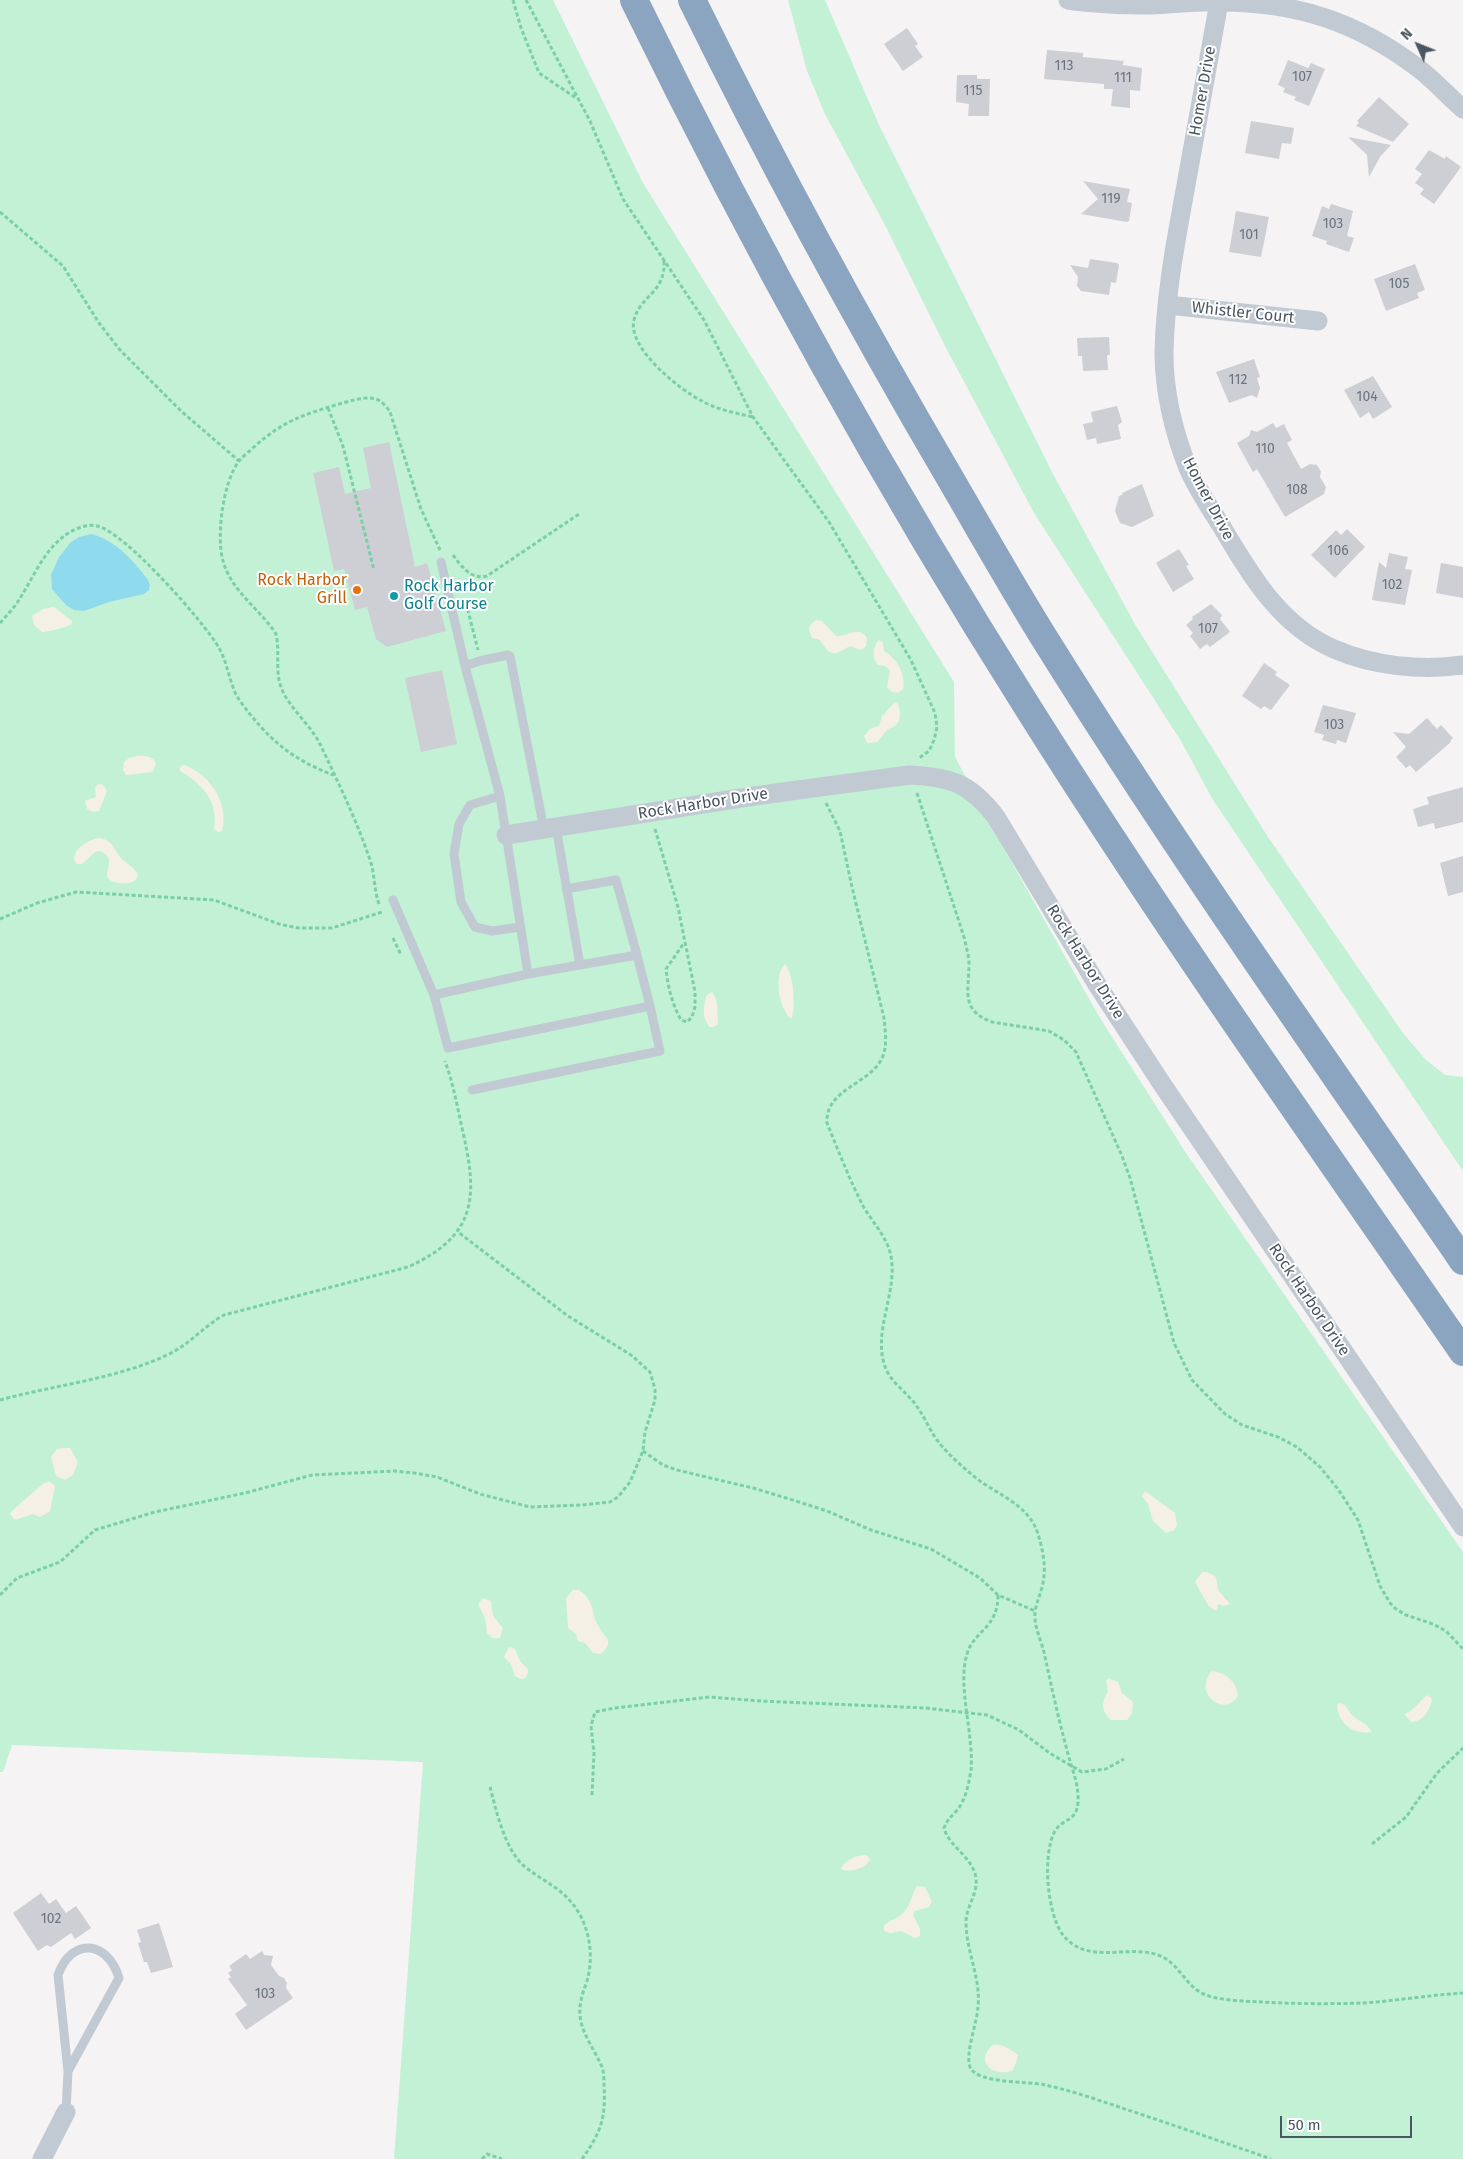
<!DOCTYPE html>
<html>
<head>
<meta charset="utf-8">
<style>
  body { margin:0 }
  #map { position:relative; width:1463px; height:2159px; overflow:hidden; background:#f5f3f3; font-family:"Fira Sans",sans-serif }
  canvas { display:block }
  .north { position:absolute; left:1393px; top:20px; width:50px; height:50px; -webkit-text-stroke:4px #fff; paint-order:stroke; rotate:314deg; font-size:14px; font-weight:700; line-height:20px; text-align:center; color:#4a5661 }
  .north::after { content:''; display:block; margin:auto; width:18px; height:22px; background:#4a5661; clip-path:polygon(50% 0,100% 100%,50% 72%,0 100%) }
  .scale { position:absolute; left:1280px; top:2116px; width:132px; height:22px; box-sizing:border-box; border:2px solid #4a5661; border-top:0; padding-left:6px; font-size:15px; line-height:18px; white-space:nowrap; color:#4a5661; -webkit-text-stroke:4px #fff; paint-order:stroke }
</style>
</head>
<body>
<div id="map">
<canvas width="1463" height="2159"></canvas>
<div class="north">N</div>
<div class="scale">50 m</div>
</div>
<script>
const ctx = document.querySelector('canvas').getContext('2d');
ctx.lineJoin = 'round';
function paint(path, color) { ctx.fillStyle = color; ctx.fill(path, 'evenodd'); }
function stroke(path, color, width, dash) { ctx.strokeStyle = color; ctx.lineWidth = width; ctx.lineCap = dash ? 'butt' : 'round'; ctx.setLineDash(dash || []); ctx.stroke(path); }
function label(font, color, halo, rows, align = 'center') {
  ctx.font = font + ' "Fira Sans",sans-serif'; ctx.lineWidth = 4; ctx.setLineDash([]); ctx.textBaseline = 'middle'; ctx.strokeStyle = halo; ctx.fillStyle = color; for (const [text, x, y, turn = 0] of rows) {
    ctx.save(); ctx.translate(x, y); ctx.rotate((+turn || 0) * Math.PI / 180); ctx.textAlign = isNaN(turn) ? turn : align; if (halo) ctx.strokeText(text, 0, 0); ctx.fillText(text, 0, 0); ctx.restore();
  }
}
paint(new Path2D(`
  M0,0H553L643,183L954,682L955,757L1008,856L1100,1018L1186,1153L1463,1552V2159H394L423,1762L12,1745L3,1772H0Z
  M788,0H825L879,125L1054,476L1136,626L1268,837L1403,1033L1425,1059L1445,1075L1463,1077V1171L1213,800L1181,741L1034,513L944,344L886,227L825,114L807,71Z`), '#c3f1d5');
paint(new Path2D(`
  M54,607L72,621V624C68,627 47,632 42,632L34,625L32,616L43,609Z
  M816,620L822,621L836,636C849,636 858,625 867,638L866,646L861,650L850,646C834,655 831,658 820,640L812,638L809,630L810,625Z
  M879,640L883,643L884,651C897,659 906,674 903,689L898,693L892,692L887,687L890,670L885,666L878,665C872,658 872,647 879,640Z
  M895,702L898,704L900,713L899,721L895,726L888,729L877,742L867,743L864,736L870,729L879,726L882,716Z
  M137,756C144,755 152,756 156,763L153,772L126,775L123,770L124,762L129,758Z
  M184,765C211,775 229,803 222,831L218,832L214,829C219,801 202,784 179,770L181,766Z
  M98,784L103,785L107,791L99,811L94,812L87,809L85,801L96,797L95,788Z
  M98,838C113,839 113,849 121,858C127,864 134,867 138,875L136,880C128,885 113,885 107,877C108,865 114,857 100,851L95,852L82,864H77L74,859C75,847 88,841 98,838Z
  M785,964C793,973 797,1007 791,1019C779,1008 773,976 785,964Z
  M712,992C719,1000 717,1014 718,1024L714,1027H710C701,1017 704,1009 706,996Z
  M63,1448H70L78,1462L73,1475L65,1480L56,1476L51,1457L57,1449Z
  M50,1482L55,1486L50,1511L40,1517L33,1514L15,1520L10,1514C11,1511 38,1488 43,1484C46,1482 47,1482 50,1482Z
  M1145,1491L1175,1513L1177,1525L1174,1530L1166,1533L1153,1521L1148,1504L1142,1496Z
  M1202,1572H1207L1216,1577L1218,1590L1230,1604L1224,1606L1218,1604L1217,1610H1214L1208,1605L1195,1582Z
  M573,1590H579C596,1602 590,1613 599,1627C601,1632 606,1635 608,1640C609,1646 605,1650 601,1654L593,1653L585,1643L578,1641L576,1634L568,1628L566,1598Z
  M483,1598L491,1601L493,1616L503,1628L500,1638H492L487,1633L485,1618L478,1604Z
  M509,1647L515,1649C517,1653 518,1657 520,1661C526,1668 532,1669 525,1678L521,1679L515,1676L511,1664L504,1657Z
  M1212,1671C1226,1673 1237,1682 1238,1696C1223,1719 1192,1691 1212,1671Z
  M1109,1678L1118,1682L1122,1693L1133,1702L1132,1713L1127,1720H1111C1100,1709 1102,1703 1108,1691L1106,1681Z
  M1427,1695L1432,1699C1430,1710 1423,1722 1411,1722L1404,1714L1411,1711Z
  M1339,1703C1348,1704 1347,1711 1353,1716C1360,1722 1368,1724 1372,1732C1354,1735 1338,1724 1337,1705Z
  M866,1855L870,1859C867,1869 849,1873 841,1869C845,1860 856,1855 866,1855Z
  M917,1886L925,1887L932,1902L929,1907L915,1911L913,1915L920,1929V1936L915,1938L901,1931L891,1933L884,1931V1926C890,1919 898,1919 904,1912C911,1904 912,1894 917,1886Z
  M993,2045C1003,2044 1010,2049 1018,2055L1016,2063L1012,2071C992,2077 974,2061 993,2045Z`), '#f5f0e5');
paint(new Path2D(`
  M92,534C116,541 134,561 148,580L150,585L149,590L144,594L109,602L84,611L74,610L66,605L52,589L51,575L59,557L71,542L79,537Z`), '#90daee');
paint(new Path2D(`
  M907,28L918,44L915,46L923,57L903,71L884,44Z
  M1047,50L1083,53V57L1124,61L1123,65L1142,68L1140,91L1130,90V108L1111,106L1113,89H1104V84L1044,79Z
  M1288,60L1308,68L1311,63L1325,69L1309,106L1294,100L1296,97L1283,92L1285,88L1278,85Z
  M957,75H977V79H990L989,116H968L969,104L956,102Z
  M1379,97L1409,124L1393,142L1356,126L1359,123L1357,121Z
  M1251,121L1294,128L1291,144L1282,143L1279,159L1245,153Z
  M1348,137L1391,145L1380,157L1369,177L1367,155Z
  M1429,150L1445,159L1446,156L1461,167L1434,204L1420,194L1424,189L1415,183L1422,174L1415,169Z
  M1083,181L1130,189L1127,202L1132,203L1129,221L1127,222L1081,214L1098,199Z
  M1331,204L1353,211L1347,236L1354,238L1349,252L1326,244L1327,241L1312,236L1322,206L1329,209Z
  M1236,211L1269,217L1261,257L1229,252Z
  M1090,259L1117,263L1119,265L1116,283L1111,282L1109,295L1081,291L1077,286L1078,277L1070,265L1088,268Z
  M1415,264L1425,290L1417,293L1419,298L1386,311L1374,279Z
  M1109,337L1110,355H1107L1108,370L1083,371L1082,356H1078L1077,338Z
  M1254,359L1260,377L1257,378L1260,388L1257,398L1252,395L1229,403L1216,372Z
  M1373,376L1392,407L1373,419L1369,412L1360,418L1344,390Z
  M1117,406L1122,422L1118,425L1121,439L1097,444L1096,438L1087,440L1083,424L1093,422L1091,412Z
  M1273,423L1276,428L1284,424L1292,440L1287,443L1301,469L1310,464L1317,465L1321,472L1320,477L1326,487L1324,494L1285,517L1257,469L1253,472L1237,443L1249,436L1251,430L1257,432Z
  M389,442L415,567L427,563L446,631L387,647L376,639L367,607L355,610L344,569L334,571L313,473L339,467L345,494L371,488L363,448Z
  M1142,484L1154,516L1132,527L1120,523L1115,511L1119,496L1123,494L1122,493Z
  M1347,529L1365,547L1335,578L1311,555L1336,530L1341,535Z
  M1179,549L1189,565L1186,566L1194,579L1173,592L1156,563Z
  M1389,553L1408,557L1405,569L1412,570L1405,605L1372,600L1379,562L1386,568Z
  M1441,563L1463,567V598L1436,593Z
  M1211,604L1222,615L1220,619L1230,632L1210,647L1207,644L1200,649L1190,636L1193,633L1186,625L1193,619L1192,617Z
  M1264,663L1277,672L1275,675L1290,685L1271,710L1264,706L1261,709L1242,696Z
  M442,670L457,744L421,752L405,678Z
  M1323,705L1356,713L1346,743L1337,740L1336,744L1322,740L1324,735L1314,732Z
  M1427,718L1437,729L1441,725L1453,738L1450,741L1451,742L1416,772L1410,765L1406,768L1396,757L1406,747L1393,732L1409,734Z
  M1463,787V822L1435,829L1434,823L1418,827L1413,809L1429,804L1427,797Z
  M1463,856V892L1448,896L1440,863Z
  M41,1893L49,1904L56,1899L66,1913L76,1906L91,1928L75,1939L71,1933L51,1947L47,1945L38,1951L13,1913Z
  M159,1923L173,1967L151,1973L147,1962H144L138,1943L141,1942L137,1930Z
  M262,1951L264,1955L273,1956L271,1965L279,1976L284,1978L287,1983L286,1988L293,1998L246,2030L235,2014L247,2005L228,1979L231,1977L228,1973L232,1970L229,1966L246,1954L250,1959Z`), '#cdcfd5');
stroke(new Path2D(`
  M513,0L521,28L539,73L576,98
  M526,0L590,121L623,199L704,320L753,417L829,522L911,660L935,713L937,727L934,740L929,751L919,758
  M0,212L63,266L99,323L120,350L181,411L239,461
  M664,261C666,292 640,296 634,320C627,348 680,390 702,401C718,410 736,413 753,417
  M328,408L343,446L374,570
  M453,555C462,567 471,580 487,576L579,514
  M466,603L478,650
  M0,623C7,615 14,608 19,600C35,575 45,546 72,531C79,527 89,524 97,526C124,531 205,623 219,648C226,660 228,674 233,687C236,697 243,705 249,713C275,745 295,760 333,775
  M917,793L964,937C966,946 969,956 969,964C969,992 960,1010 992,1022L1049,1031L1064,1040L1076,1052L1122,1156L1130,1178L1174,1343L1192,1380L1225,1414L1242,1425L1278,1437L1297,1447L1320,1467L1338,1489L1358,1520L1380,1586L1390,1603L1396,1609L1406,1615L1433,1624L1446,1631L1463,1649
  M826,803L840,831L852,887L884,1018C885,1029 887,1042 884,1053C875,1084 825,1087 827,1123C838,1150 849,1178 862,1204C871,1221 887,1236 891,1256C898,1294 871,1333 886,1369C892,1383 907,1393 916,1405C924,1416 929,1429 937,1440C946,1452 958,1463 970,1473C993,1494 1028,1502 1038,1534C1043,1550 1047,1570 1042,1587C1039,1599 1034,1607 1035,1619C1036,1630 1041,1641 1044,1652C1051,1685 1058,1717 1067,1750C1071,1767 1079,1783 1078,1802C1077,1822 1063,1818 1055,1831C1042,1854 1047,1914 1063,1935C1088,1966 1127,1944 1158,1955C1181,1963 1185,1989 1209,1996C1225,2001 1245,2001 1262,2002C1295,2004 1330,2004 1363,2003C1396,2001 1429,1995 1463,1993
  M655,829L678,907L695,992V1007L692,1017L687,1022L681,1020C672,1004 668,987 666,969L684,943
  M379,904C374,891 375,877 371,863C358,823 338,782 320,744C310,724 288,707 281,687C275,671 280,652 276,634C260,609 231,591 223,561C216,536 223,482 239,461C243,456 250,451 255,446C285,420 303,415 339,404C350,401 365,396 376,399C382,401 387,407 390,412L421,509L440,550
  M0,919L37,903L76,892L214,900L279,924L298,928H332L382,912
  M393,938L401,955
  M0,1400C54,1385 118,1379 169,1354C190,1344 204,1326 224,1315L408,1267C478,1235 478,1196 462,1128C457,1105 453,1083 445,1061
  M643,1451L663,1465L677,1470L753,1488L796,1501L827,1511L871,1530L931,1549L980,1578L998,1595L1035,1611
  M0,1595L17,1578L60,1562L95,1530L155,1512L245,1493L312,1475L395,1471L414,1473L437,1477L480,1494L530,1507L582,1505L610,1502L618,1497L630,1482L643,1451L645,1432L655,1400V1389L650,1372L631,1355L568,1316L458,1232
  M998,1595C998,1629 974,1630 967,1654C957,1686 974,1734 971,1770C969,1782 966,1799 958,1809C952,1816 947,1820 944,1828C949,1847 973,1857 976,1878C978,1894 966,1907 966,1922C966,1951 981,1978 978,2007C977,2023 965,2053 970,2067C977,2084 1028,2081 1045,2085C1073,2091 1101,2101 1128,2110C1176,2126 1223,2142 1271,2159
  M490,1787C496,1810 505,1850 524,1866C546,1884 565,1888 580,1915C591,1935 593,1960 587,1981C583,1992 579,2003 580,2015C581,2033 595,2050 602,2067C604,2072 604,2079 604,2085C606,2119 601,2132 582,2159
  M592,1795L594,1753L591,1726L595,1712L614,1708L710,1697L760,1701L926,1708L987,1715L1019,1730L1051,1754L1082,1772L1106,1769L1124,1759
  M1372,1844L1406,1817L1437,1773L1463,1748
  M482,2159L487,2154L502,2159`), '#7ad0a6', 3, [4, 2.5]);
stroke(new Path2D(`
  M441,562L465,666L500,796L528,974L637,955L650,1006L448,1048L434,995L528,974
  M465,666L479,661L508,655L510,656L544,829
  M500,796L470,805L459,824L454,854L461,902L475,927L492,931L520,927
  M556,827L580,965
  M566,889L616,880L637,955
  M393,900L434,995
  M472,1090L660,1051L650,1006
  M66,2112L68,2071L58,1975C72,1936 108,1941 119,1978L68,2071`), '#c1cad2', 9);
stroke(new Path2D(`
  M1068,0C1095,4 1124,5 1152,5C1175,4 1197,1 1220,2C1297,2 1357,22 1418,68C1434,80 1448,96 1463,109
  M1219,2C1208,63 1197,124 1186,185C1176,240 1165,296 1164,353C1164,391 1174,433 1188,468C1197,489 1210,508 1222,527C1250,574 1280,626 1334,649C1373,666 1421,671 1463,665
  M1168,305L1318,321
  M506,835L754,796L909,775C951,777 970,783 996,817L1098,986L1162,1084L1463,1527
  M42,2159L66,2112`), '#c1cad2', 19);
stroke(new Path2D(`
  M634,0C753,244 885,482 1030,711C1167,929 1317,1140 1463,1352
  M692,0C772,163 858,321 950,478C982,533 1014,590 1048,644C1179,854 1323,1057 1463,1261`), '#8ba5c1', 28);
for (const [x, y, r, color] of [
  [357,590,5,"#e8710a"],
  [394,596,5,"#0f9aa8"]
]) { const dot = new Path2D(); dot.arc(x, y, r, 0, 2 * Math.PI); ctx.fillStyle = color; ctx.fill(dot); stroke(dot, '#fff', 2); }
label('14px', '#6b747e', null, [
  ["113",1064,66],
  ["107",1302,77],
  ["111",1123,78],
  ["115",973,91],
  ["119",1111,199],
  ["103",1333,224],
  ["101",1249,235],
  ["105",1399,284],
  ["112",1238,380],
  ["104",1367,397],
  ["110",1265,449],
  ["108",1297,490],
  ["106",1338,551],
  ["102",1392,585],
  ["107",1208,629],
  ["103",1334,725],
  ["102",51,1919],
  ["103",265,1994]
]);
label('16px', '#4a5661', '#fff', [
  ["Homer Drive",1203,91,-80],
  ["Whistler Court",1243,313,6],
  ["Homer Drive",1208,499,62],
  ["Rock Harbor Drive",703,804,-9],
  ["Rock Harbor Drive",1085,962,58],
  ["Rock Harbor Drive",1309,1300,56]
]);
label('16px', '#c56008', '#fff', [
  ["Rock Harbor",347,581],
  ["Grill",347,599]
], 'right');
label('16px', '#0d838f', '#fff', [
  ["Rock Harbor",404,587],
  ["Golf Course",404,605]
], 'left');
</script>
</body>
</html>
